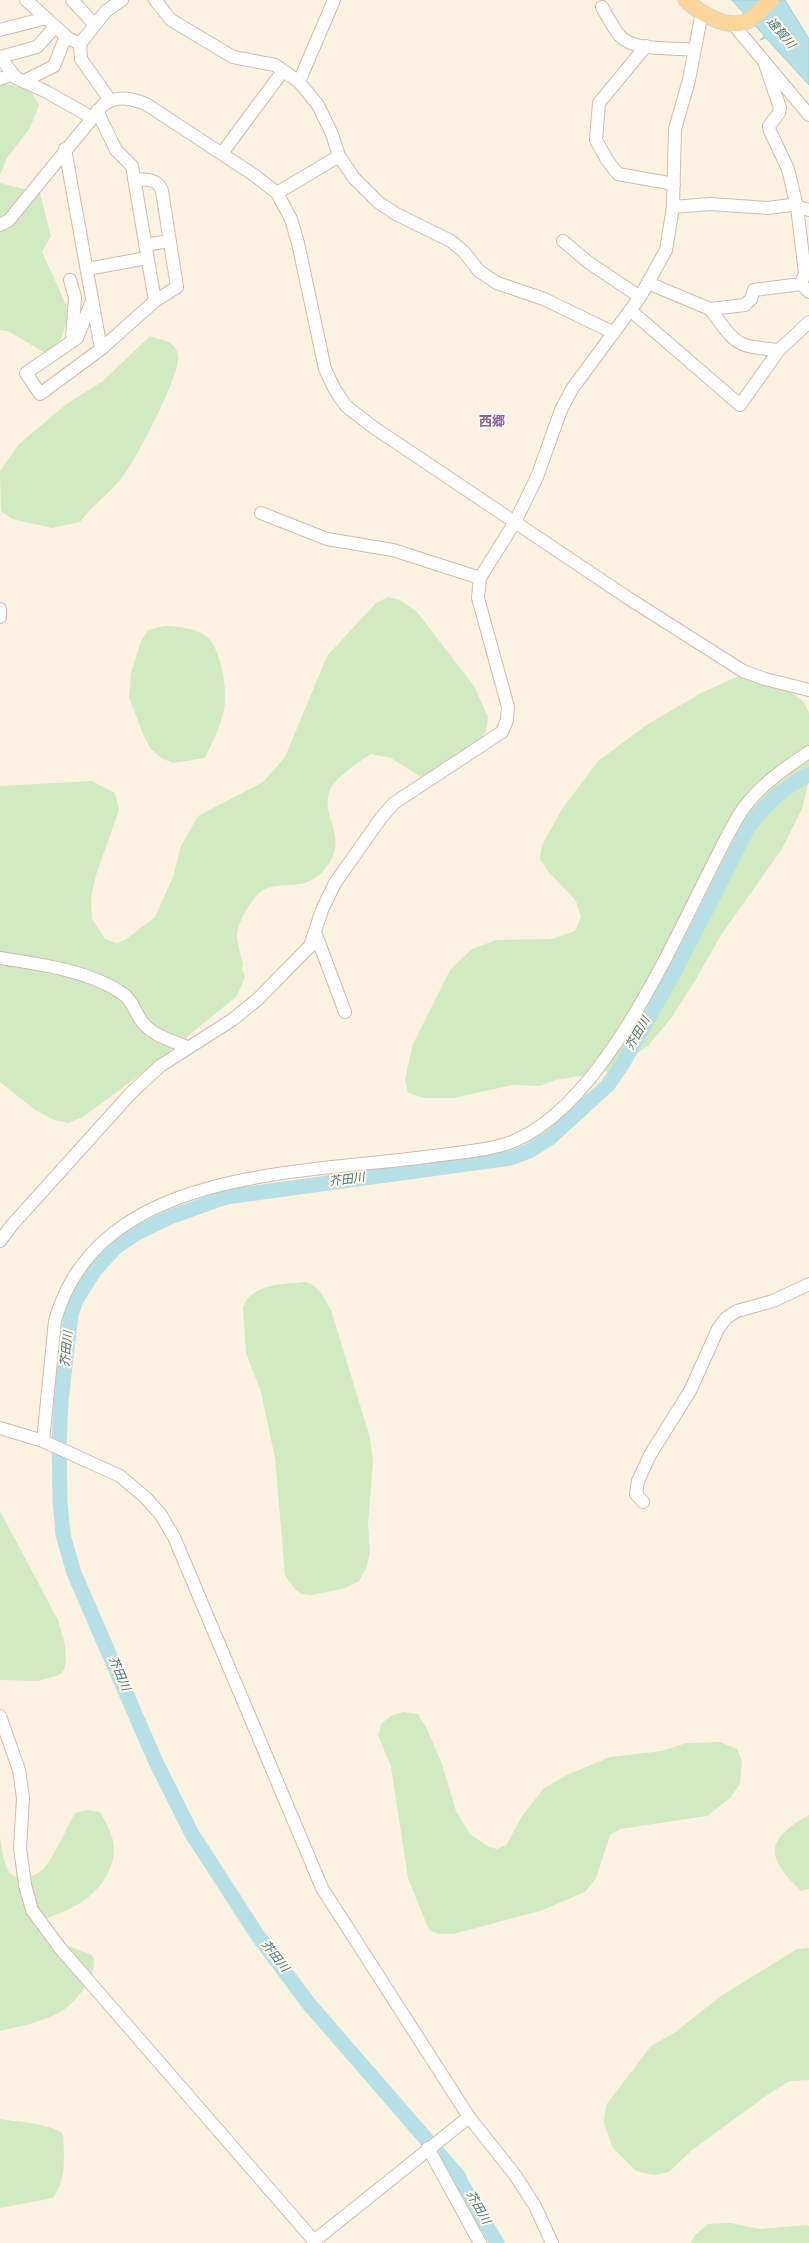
<!DOCTYPE html>
<html>
<head>
<meta charset="utf-8">
<style>
  body { margin:0 }
  canvas { display:block; background:#fcf2e2 }
</style>
</head>
<body>
<canvas width="809" height="2243"></canvas>
<script>
const ctx = document.querySelector('canvas').getContext('2d');
ctx.lineJoin = 'round';
function paint(path, color) { ctx.fillStyle = color; ctx.fill(path, 'evenodd'); }
function stroke(path, color, width, dash) { ctx.strokeStyle = color; ctx.lineWidth = width; ctx.lineCap = dash ? 'butt' : 'round'; ctx.setLineDash(dash || []); ctx.stroke(path); }
function label(font, color, halo, rows, align = 'center') {
  ctx.font = font + ' Overpass,"Noto Sans JP",sans-serif'; ctx.lineWidth = 4; ctx.setLineDash([]); ctx.textBaseline = 'middle'; ctx.strokeStyle = halo; ctx.fillStyle = color; for (const [text, x, y, turn = 0] of rows) {
    ctx.save(); ctx.translate(x, y); ctx.rotate((+turn || 0) * Math.PI / 180); ctx.textAlign = isNaN(turn) ? turn : align; if (halo) ctx.strokeText(text, 0, 0); ctx.fillText(text, 0, 0); ctx.restore();
  }
}
paint(new Path2D(`
  M0,83L30,90L39,105L30,128L7,158L0,175Z
  M0,183L40,193L51,236L42,252L70,313L61,339L45,353L8,331L0,330Z
  M150,336C161,341 174,339 178,354C183,370 136,460 124,475C112,492 94,503 80,522L52,528L12,519L1,511L0,471L19,444L68,403L103,381Z
  M388,597L400,600L417,612L474,686L488,717L486,732L467,754L433,775L419,776L391,758L371,754C360,761 336,777 330,790C319,816 351,838 326,868C306,891 293,881 268,888C254,891 236,924 237,938C238,946 241,956 243,964L242,969L245,977L237,996L148,1069L83,1117L68,1123L54,1120L35,1110L0,1082V786L92,781L115,793L119,810L96,875L91,898L92,919L105,939L117,943L125,940L155,917L173,877L181,846L198,816L263,782L285,757L327,656L376,603Z
  M164,626C176,626 197,628 207,637C220,647 227,687 225,703C223,722 213,741 205,758L173,763L161,758L150,748L143,734L129,697L131,673L141,641L148,630Z
  M750,671L772,677L804,702L809,713V780L802,809L782,849L721,935L696,979L672,1017L649,1045L611,1071L555,1080L540,1086L513,1085L453,1098H425L408,1093L405,1079L413,1044L450,970L472,949L496,940L552,939L575,931L581,917L576,901L547,870L540,859L542,845L562,809L598,761L648,724L701,693Z
  M305,1282C319,1285 324,1298 331,1310L370,1438L373,1461L368,1524L370,1553L366,1568L359,1581L346,1588L312,1595L301,1594L295,1589L285,1575L275,1458L261,1392L246,1353L243,1308C251,1283 284,1284 305,1282Z
  M0,1511L58,1620L65,1644L66,1660L64,1670L59,1675L38,1681L0,1680Z
  M404,1712L418,1714L427,1729L442,1764L456,1811L470,1834L489,1847L497,1849L507,1844L522,1816L544,1788L567,1775L610,1757L662,1751L686,1743L720,1742L737,1749L742,1761L740,1784L730,1798L707,1816L620,1829L610,1835L596,1878L585,1892L540,1911L453,1934H439L429,1930L408,1878L391,1767L378,1735L382,1723L392,1715Z
  M87,1810L100,1812C106,1822 114,1836 114,1849C114,1874 94,1897 73,1907C64,1912 54,1915 45,1919L58,1942L92,1955C102,1971 76,2002 62,2011C44,2022 21,2026 0,2031V1837C2,1848 3,1861 8,1870C16,1884 37,1877 45,1867C57,1851 65,1831 75,1813Z
  M809,1815V1889L801,1891C766,1857 764,1840 809,1815Z
  M809,1948V2080L790,2081L770,2093L692,2150L669,2172L654,2175L636,2171L612,2147L604,2123L606,2105L651,2046L674,2033L721,1996L797,1949Z
  M0,2119C17,2122 50,2123 63,2134C64,2156 67,2180 53,2198L0,2208Z
  M730,2223L760,2229L806,2225L809,2226V2243H691L694,2236L708,2224Z`), '#d2eac1');
const water = new Path2D(`
  M732,0H785L809,39V85L766,38L760,40L764,36Z`);
paint(water, '#b7e0e6');
stroke(water, '#9dd0d8', 1);
stroke(new Path2D(`
  M497,2243L460,2181L459,2177L309,2004L258,1936L192,1834L155,1760L74,1573L63,1535L60,1501L59,1446L61,1400L71,1315L76,1300L95,1270L116,1247L135,1234L170,1217L226,1197L511,1158L529,1151L550,1138L608,1085L623,1063L675,971L749,826C769,801 781,790 809,774`), '#b7e0e6', 15);
const minor = new Path2D(`
  M26,0L68,38L80,44
  M72,0L95,25
  M155,0L171,20L233,57L275,65L299,82L318,105L332,134L339,156L354,178L378,202L396,214L451,241L464,252L479,271L497,283L544,299L614,333
  M602,7C607,16 613,28 620,36C635,52 673,47 694,50
  M732,23L809,115
  M0,30L46,18
  M646,46L599,103L596,140L607,160L618,174L674,184
  M0,57L16,78L45,91L91,117
  M0,57L37,47L55,27
  M765,64L780,108L779,113L769,126L770,131L788,169L797,207L805,273L801,284L809,292
  M0,79L13,74
  M24,81L54,66L66,36
  M299,82L334,0
  M110,100L81,59L80,44L106,11L122,0
  M65,149L101,349L155,301L132,166L116,150L97,111
  M222,153L283,71
  M134,179C145,180 158,178 162,191L177,287L155,301
  M277,193L339,156
  M673,207L710,204L768,208L791,205L809,210
  M0,225L9,220L103,105C117,95 131,98 146,104L254,175L277,193L291,219L298,243L325,369L335,390L346,406L373,427L628,598L743,671L765,679L809,690
  M563,241L588,262L640,297
  M145,245L169,241
  M87,269L147,258
  M70,280L75,297L72,340
  M648,283L710,309L745,305L751,299L754,290L801,284
  M92,301L77,338L26,373L40,394L101,349
  M710,309C737,345 734,346 779,350
  M630,310L740,405L779,350L809,322
  M261,513L327,539L393,550L480,578
  M0,609V617
  M315,932L345,1012
  M0,958C39,964 91,971 123,994C133,1000 136,1016 144,1024C154,1036 173,1041 187,1047
  M0,1241L12,1225L131,1093L160,1066L232,1020L258,999L310,946L322,910L335,883L381,818L394,803L502,732L507,720L508,707L478,598L480,578L515,522L537,477L561,410L572,389L640,297L666,250L673,207L675,129L689,80L702,12
  M0,1428L43,1441L120,1476L146,1498L161,1515L174,1537L322,1888L469,2117L515,2175L535,2206L552,2243
  M43,1441L55,1321C98,1166 306,1174 433,1156C456,1153 493,1150 514,1141C601,1105 668,953 709,872C720,851 730,828 743,809C760,785 785,768 809,752
  M643,1502L636,1494L638,1481L650,1455L690,1391L718,1329L726,1318L737,1311L773,1301L809,1284
  M0,1716L19,1770L23,1798L20,1848L25,1885L32,1910L60,1948L316,2243
  M428,2148L480,2243
  M314,2241L469,2117`);
const major = new Path2D(`
  M686,0C699,13 726,29 745,22C755,18 763,7 771,0`);
stroke(minor, '#d0bbac', 14);
stroke(major, '#dbd3cf', 17);
stroke(minor, '#fff', 12);
stroke(major, '#fcd59a', 15);
label('italic 12px', '#3f7781', '#fff6e9', [
  ["遠賀川",780,34,50],
  ["芥田川",639,1034,-60],
  ["芥田川",347,1181,-8],
  ["芥田川",68,1349,-85],
  ["芥田川",118,1674,67],
  ["芥田川",274,1957,52],
  ["芥田川",477,2208,60]
]);
label('bold 13px', '#856498', '#fff6e9', [
  ["西郷",492,423]
]);
</script>
</body>
</html>
